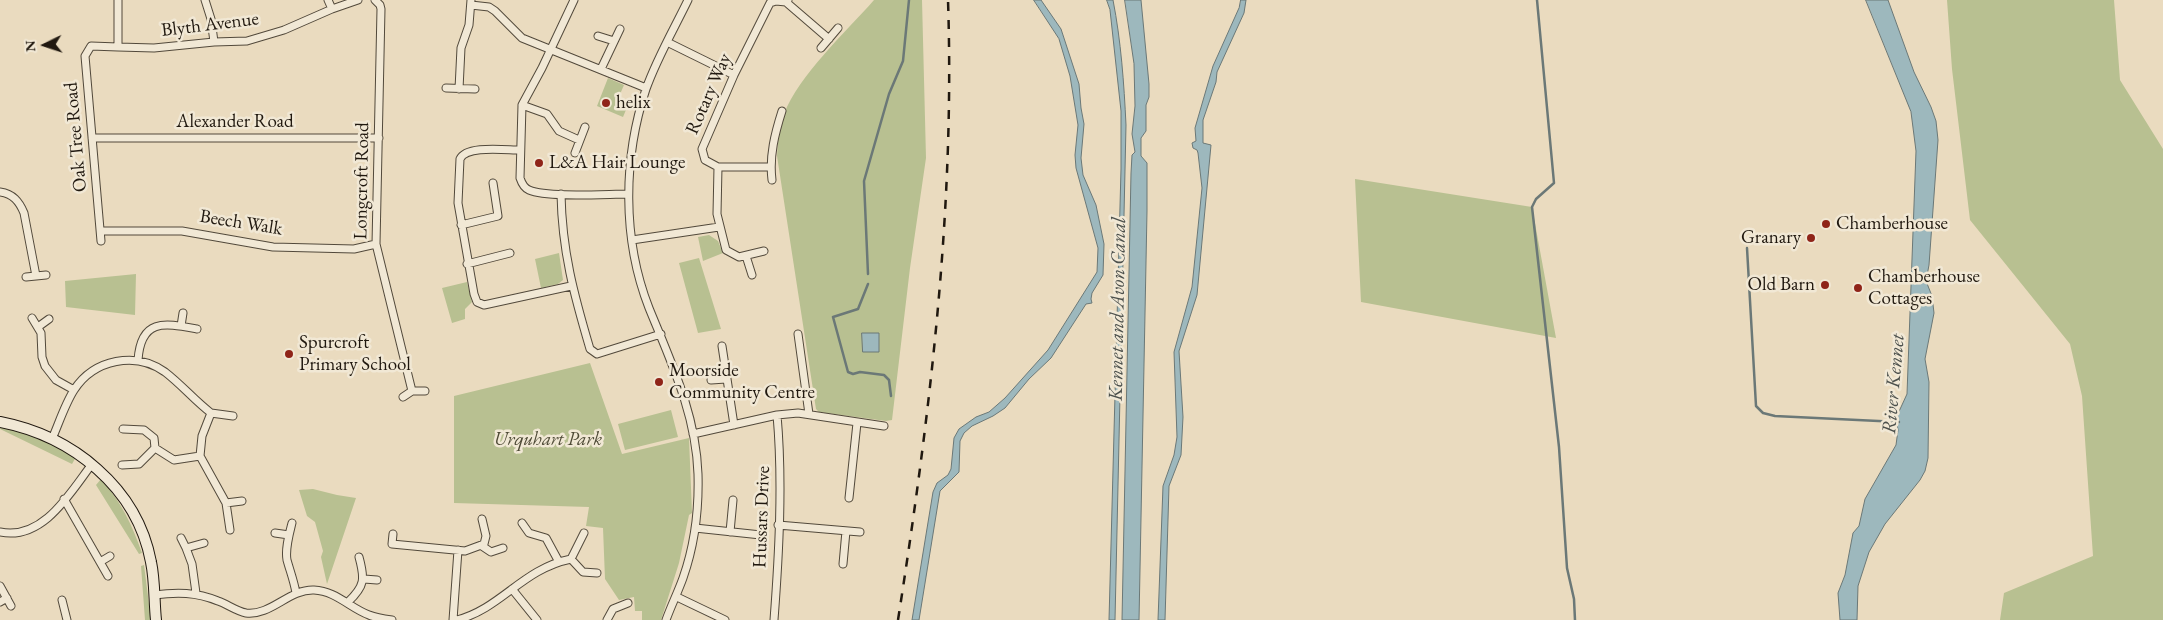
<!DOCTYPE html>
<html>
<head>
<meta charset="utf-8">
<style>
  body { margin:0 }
  #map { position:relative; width:2163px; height:620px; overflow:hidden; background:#eadbbf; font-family:"EB Garamond",serif }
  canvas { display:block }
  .north { position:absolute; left:20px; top:20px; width:50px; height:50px; -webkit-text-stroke:4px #f1e8d5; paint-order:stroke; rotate:266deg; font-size:14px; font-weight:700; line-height:20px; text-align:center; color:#20180f }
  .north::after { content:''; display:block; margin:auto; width:18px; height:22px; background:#20180f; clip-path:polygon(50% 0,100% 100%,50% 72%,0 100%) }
</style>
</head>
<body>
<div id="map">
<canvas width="2163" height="620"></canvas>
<div class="north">N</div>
</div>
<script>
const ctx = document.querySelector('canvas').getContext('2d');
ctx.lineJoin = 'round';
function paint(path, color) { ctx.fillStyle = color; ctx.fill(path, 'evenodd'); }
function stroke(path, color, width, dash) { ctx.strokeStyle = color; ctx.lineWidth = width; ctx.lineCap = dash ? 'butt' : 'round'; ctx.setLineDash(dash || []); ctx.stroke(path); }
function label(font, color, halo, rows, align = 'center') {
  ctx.font = font + ' "EB Garamond",serif'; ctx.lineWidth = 5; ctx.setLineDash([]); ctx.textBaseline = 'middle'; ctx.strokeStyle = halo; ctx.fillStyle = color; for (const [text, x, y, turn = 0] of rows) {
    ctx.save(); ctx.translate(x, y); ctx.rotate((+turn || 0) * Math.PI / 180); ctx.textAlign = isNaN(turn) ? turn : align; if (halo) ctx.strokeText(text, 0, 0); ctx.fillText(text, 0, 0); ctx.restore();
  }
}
paint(new Path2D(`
  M874,0H922L926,158L910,268L892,420L886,421L819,412L816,409L777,156C778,142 779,127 784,114C799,75 846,32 874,0Z
  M1947,0H2114L2120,80L2163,149V620H2000L2004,593L2093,556L2082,396L2070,344L1970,220L1952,69Z
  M608,78L624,85L617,101L628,105L623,117L597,106Z
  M1355,179L1532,207L1556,338L1361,302Z
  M709,235L718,241L723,253L703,261L698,237Z
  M559,253L563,280L558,284L541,288L535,259Z
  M699,258L721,329L698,333L679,263Z
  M136,274L135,315L66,307L65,281Z
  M467,282L472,302L465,309V319L452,323L442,288Z
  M590,363L622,454L689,438L692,513L689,515L679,563L661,620H642V611H635L634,597L619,600L605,579L603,528L586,526L589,507L454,503V396Z
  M671,410L678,437L625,450L618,424Z
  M0,427L37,437L76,457L72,464L0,429Z
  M101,479C121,501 132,525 142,553L139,554L96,485Z
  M313,489L337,495L356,498L327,584L321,557L323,551L315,522L307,516L299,490Z
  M144,565L151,620H145L141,566Z`), '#b8c091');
const water = new Path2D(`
  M1034,0H1041L1061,29L1079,84L1081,108L1084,124L1081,158L1083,175L1096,205L1104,244L1103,275L1092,293L1091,299L1092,303L1086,304L1051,358L1029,379L1005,408L993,416L972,426L964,433L960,441L959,472L940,491L919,620H912L933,492L937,483L948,475L951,469L954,438L959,429L976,417L989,412L1005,398L1048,350L1097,272L1098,248L1076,168L1075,155L1078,125L1070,76L1059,39Z
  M1107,0H1113C1121,41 1124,83 1126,125L1115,620H1109L1121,169V111L1110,10Z
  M1125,0H1141L1149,84V97L1146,105V131L1141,138V156L1147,163V211L1139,620H1122L1131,173L1132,155L1135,152L1132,134L1135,106L1134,64Z
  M1241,0H1246L1244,13L1217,72L1216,82L1203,120V143L1211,145L1197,295L1179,351L1183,417L1181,455L1169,486L1165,620H1158L1163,486L1174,455L1177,437L1174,352L1192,287L1202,188L1198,153L1197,150L1193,148L1192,143L1196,141L1195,128L1213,66L1239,8Z
  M1866,0H1888L1914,72L1931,107L1936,121L1938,140L1929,265L1926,281L1932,296L1934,313L1925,359L1929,382L1928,458L1925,471L1920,480L1885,524L1869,552L1858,586L1857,620H1840L1838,593L1845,575L1853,533L1859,526L1865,499L1896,445L1898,430L1896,418L1907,394L1916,151L1911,112Z
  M862,333H879V352H863Z`);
paint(water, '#9db8bd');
stroke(water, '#6b7877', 1);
stroke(new Path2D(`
  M1537,0L1554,183L1536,199L1532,207L1559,447L1567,568L1574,599L1575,620
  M1747,248L1756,406L1763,413L1775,416L1899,422
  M868,274L864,181L889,94L903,61L909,0
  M868,284L858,309L833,317L848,372L853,374L860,372L884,375L889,380L891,396`), '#6b7877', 2.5);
const street = new Path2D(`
  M205,0L211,19L214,42
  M328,0L332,9L358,0
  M375,0L380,5L381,9L376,244L412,391
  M574,0L542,68L522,105L520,178C522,184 524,188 529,190C548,198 606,194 628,194
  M786,2L829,39
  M471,5L489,7L495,11L522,38L646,88
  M598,36L614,41
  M667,42L734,75
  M118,47L154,48L214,42L247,41L284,30L332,9
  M821,48L838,28
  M601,69L620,29
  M446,88L475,89
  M459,89L461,48L469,25L471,0
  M522,105L547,114L559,131L579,140
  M92,138H379
  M520,150C505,150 466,145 460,159L458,203L474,294L477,302L484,305L571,286
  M575,153L585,127
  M718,167H770
  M772,180C769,156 775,133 782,111
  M0,192C13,194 19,201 24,213L36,276
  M561,194C562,251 574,295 590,349L597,354L661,334
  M461,225L498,216L493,183
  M101,231H182L273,247L354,249L376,244
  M632,240L719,227
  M101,241L85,56L91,46L118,47V0
  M764,251L739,257L726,250L717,214L718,167L705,160L702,149L734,75L770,3L776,1L786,2L788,0
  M746,256L752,275
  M467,264L510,253
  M26,277L46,275
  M32,318L41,333L42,357L45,366L56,380L74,390
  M181,326L183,313
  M38,327L49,319
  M798,334L809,414
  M722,346L734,425
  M138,360C141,318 164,323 197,329
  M711,380L726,379
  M403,397L412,391H425
  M211,413L202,436L200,456L226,503L230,530
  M211,413L233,416
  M123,429L144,430L154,438L155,448L174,460L200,456
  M693,434L777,415L798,413L884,426
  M52,439C59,423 65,404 74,390C94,359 136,351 165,372C182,385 195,401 211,413
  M122,465L139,464L155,448
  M849,498L857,423
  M64,499L108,576
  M226,503L242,501
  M292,523C289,535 285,549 287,560C290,571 294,581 296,593
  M522,523L529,533L546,538L559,562
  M778,525L860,532
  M695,528L761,535
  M0,532C43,541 70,493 92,464
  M730,532L733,500
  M275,533L289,535
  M393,534L392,544L465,551L484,544L486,536L482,519
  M181,538L186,548L204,543
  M482,546L491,552L503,548
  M186,548L192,564L196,593
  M571,559L583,572L597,573
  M100,562L110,556
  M843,564L846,531
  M364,579L377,580
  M0,586L11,606
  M512,589L537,620
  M154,595C177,592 196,592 218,601C227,604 236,611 246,613C271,616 289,589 314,590C336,591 350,608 369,615C376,618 384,619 392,620
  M677,597L725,620
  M62,600L67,620
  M0,602L7,598
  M348,602C365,586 365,579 359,557
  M453,620L458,550
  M457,620C502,608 522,569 571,559L584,533
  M607,620L613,609L628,603
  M666,620C671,606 678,592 683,578C695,544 699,509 698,474C696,414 671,362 649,308C622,239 623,158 646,89C657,58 674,29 688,0
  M774,620C779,554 783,482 777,415`);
const secondary = new Path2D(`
  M0,422C72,436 137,487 151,562C155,581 154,601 156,620`);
stroke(street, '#52493b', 9);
stroke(secondary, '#20180f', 12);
stroke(street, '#f1e8d5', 7);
stroke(secondary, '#f1e8d5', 10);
stroke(new Path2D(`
  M898,620C930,415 955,208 948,0`), '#20180f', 2.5, [9, 9]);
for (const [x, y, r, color] of [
  [606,103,5,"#8f2418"],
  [539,163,5,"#8f2418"],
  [1826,224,5,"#8f2418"],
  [1811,238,5,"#8f2418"],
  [1825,285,5,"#8f2418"],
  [1858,288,5,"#8f2418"],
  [289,354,5,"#8f2418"],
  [659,382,5,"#8f2418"]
]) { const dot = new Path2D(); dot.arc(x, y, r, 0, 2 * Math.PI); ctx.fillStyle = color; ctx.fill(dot); stroke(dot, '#f1e8d5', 2); }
label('19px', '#20180f', '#f1e8d5', [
  ["Blyth Avenue",210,25,-7],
  ["Rotary Way",709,94,-66],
  ["Alexander Road",235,122],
  ["Oak Tree Road",76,137,-95],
  ["Longcroft Road",362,181,-89],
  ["Beech Walk",241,223,9],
  ["Hussars Drive",762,517,-88]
]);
label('19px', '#20180f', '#f1e8d5', [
  ["helix",616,103],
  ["L&A Hair Lounge",549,163],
  ["Chamberhouse",1836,224],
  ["Granary",1801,238,"right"],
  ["Chamberhouse",1868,277],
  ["Cottages",1868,299],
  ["Old Barn",1815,285,"right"],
  ["Spurcroft",299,343],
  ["Primary School",299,365],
  ["Moorside",669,371],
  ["Community Centre",669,393]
], 'left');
label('italic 19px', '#4e4a36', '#f1e8d5', [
  ["Urquhart Park",548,440]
]);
label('italic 20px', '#4c504c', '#f1e8d5', [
  ["Kennet and Avon Canal",1118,309,-89],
  ["River Kennet",1894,384,-85]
]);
</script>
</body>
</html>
